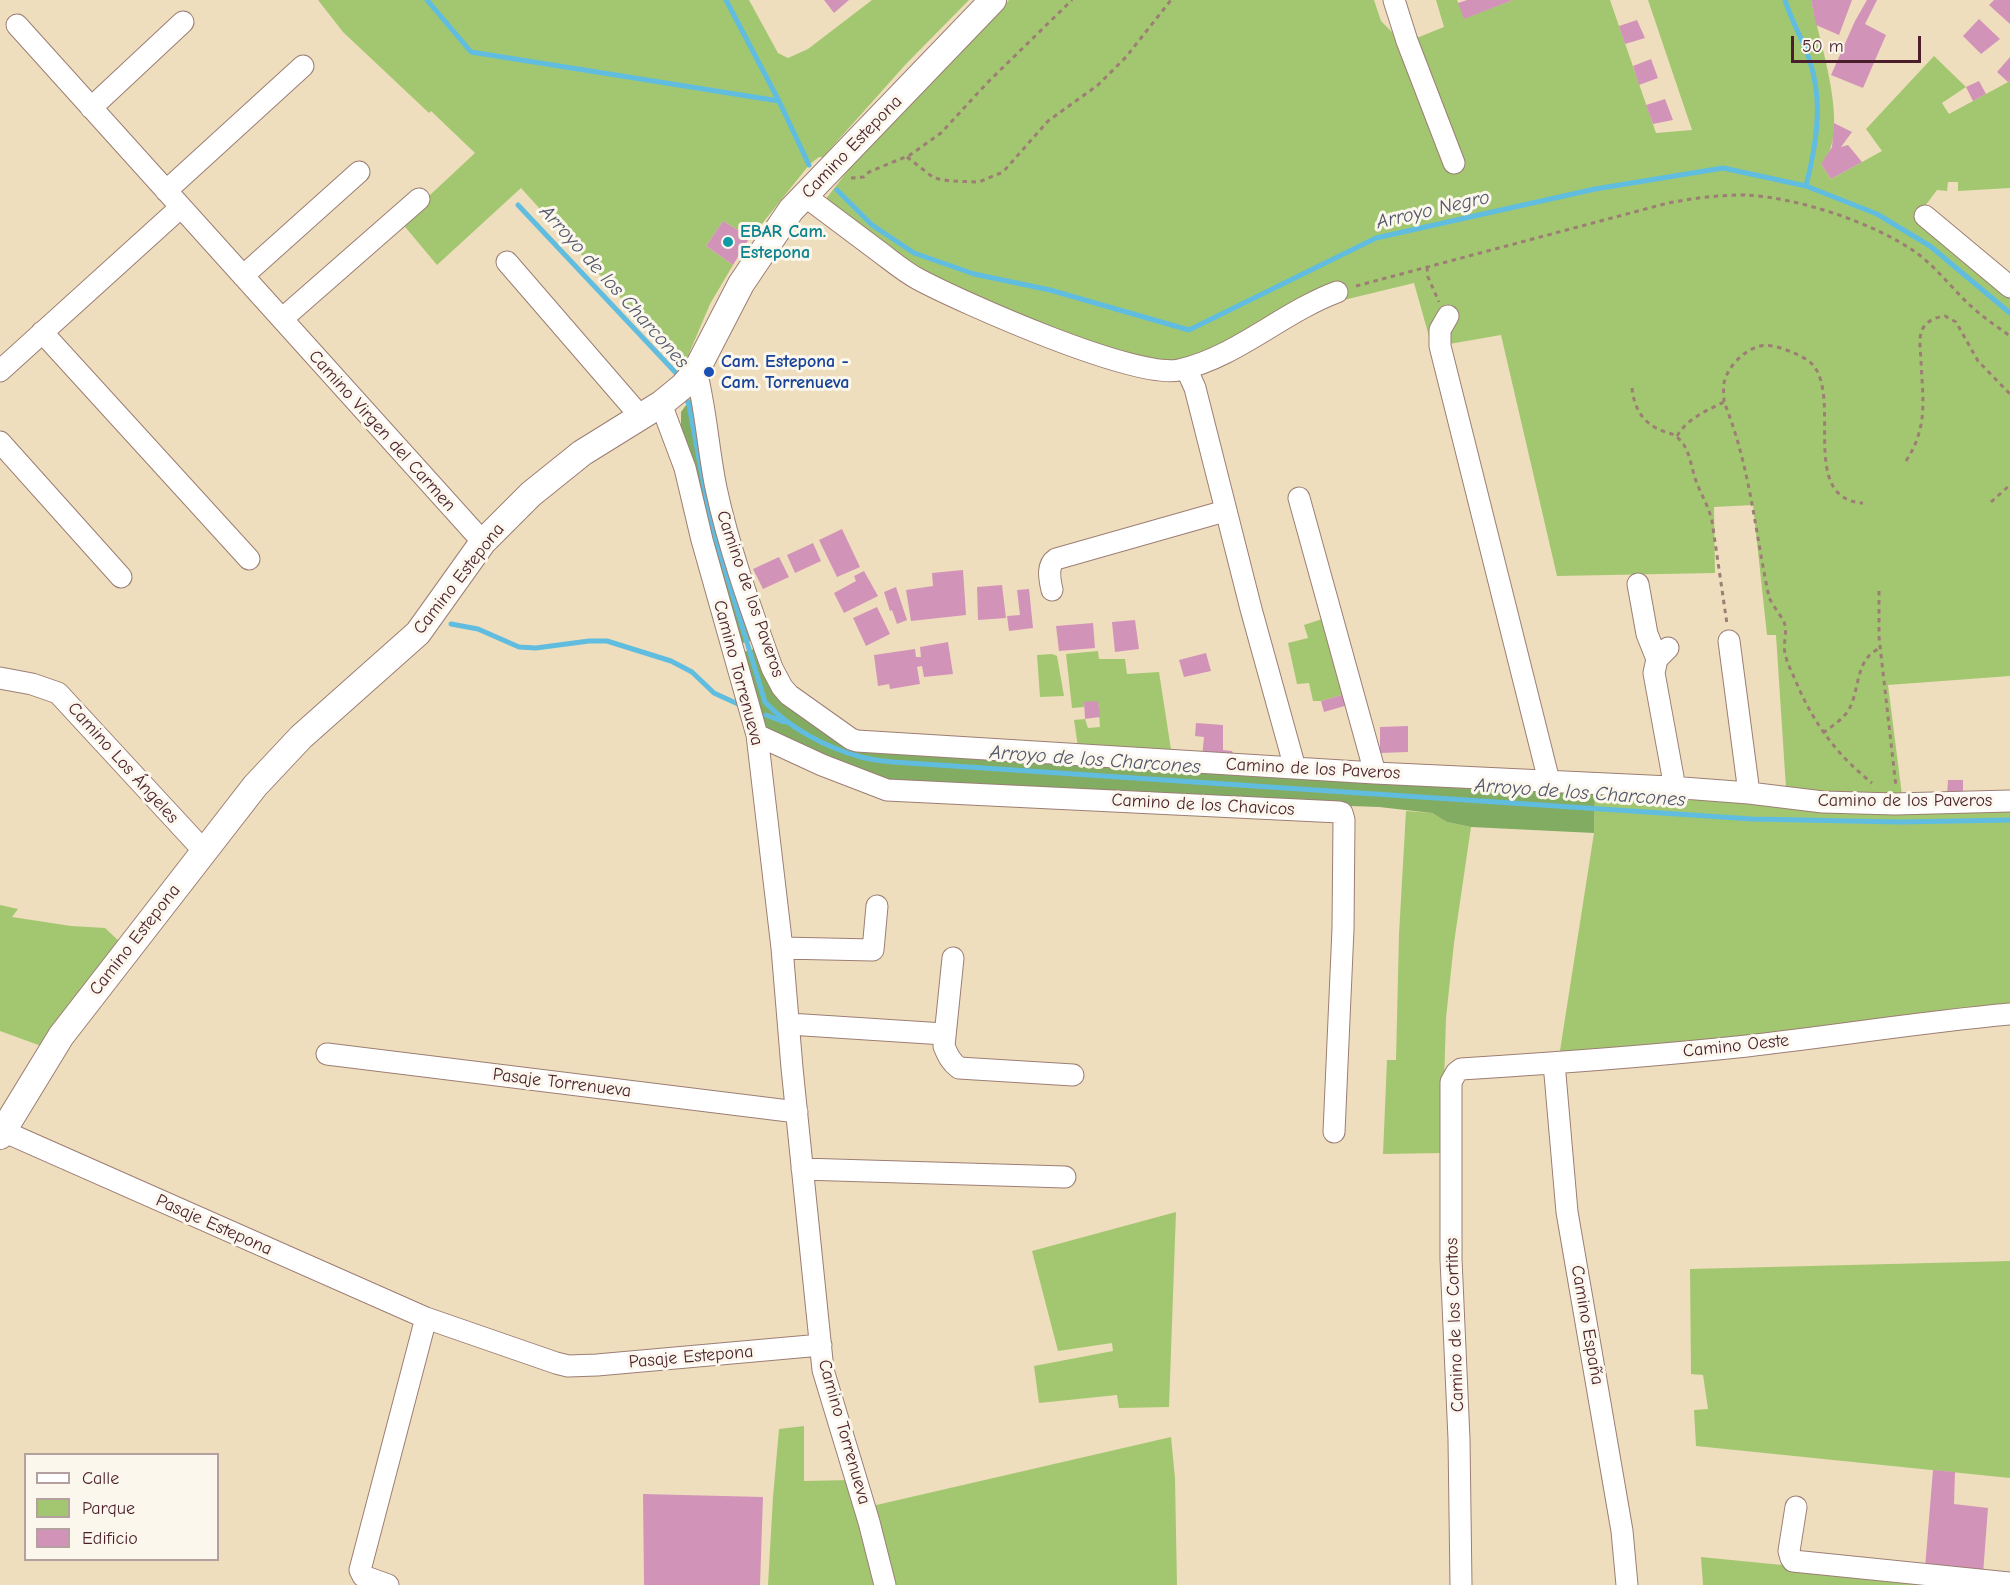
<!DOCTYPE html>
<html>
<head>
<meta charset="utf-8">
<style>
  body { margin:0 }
  #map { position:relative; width:2010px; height:1585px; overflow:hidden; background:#efdebd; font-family:"Comic Neue",sans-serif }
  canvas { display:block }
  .legend { position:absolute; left:24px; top:1453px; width:195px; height:108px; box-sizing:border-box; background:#fbf7ec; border:2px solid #b4a19f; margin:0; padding:8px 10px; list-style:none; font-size:18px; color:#4a1f2b }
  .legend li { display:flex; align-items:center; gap:12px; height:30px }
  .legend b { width:30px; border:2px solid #b4a19f }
  .scale { position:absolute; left:1791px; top:36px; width:130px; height:27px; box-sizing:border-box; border:3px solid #4a1f2b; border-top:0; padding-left:8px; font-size:18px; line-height:21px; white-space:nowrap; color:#4a1f2b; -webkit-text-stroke:4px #fbf7ec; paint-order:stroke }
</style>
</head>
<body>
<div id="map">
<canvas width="2010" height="1585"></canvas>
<ul class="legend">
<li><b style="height:8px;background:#fff"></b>Calle</li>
<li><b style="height:16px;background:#a3c770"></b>Parque</li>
<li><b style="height:16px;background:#d293b9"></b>Edificio</li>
</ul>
<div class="scale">50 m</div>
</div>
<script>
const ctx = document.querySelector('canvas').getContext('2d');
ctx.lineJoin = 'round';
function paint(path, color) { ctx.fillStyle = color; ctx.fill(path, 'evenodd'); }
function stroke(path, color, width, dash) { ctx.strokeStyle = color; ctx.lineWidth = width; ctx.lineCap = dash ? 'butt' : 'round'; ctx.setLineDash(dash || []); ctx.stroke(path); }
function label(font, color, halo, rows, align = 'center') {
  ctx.font = font + ' "Comic Neue",sans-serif'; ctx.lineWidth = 6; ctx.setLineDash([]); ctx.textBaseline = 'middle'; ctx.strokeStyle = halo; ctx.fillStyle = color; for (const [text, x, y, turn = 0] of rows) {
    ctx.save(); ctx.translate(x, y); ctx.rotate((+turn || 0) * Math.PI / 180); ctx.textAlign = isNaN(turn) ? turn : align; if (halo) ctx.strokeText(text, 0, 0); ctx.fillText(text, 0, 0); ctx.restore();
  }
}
paint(new Path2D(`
  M318,0H749L778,53L788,58L808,49L872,0H969L906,64L823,157H819L809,165L753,235L750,237L723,221L706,246L733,265L710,304L685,363L665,347L521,188L437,265L401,222L475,153L431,111L429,113L343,32Z
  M1009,0H1374L1381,21L1395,35L1414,39L1444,27L1436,0H1457L1465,18L1513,0H1610L1656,133L1692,130L1648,0H1811C1818,38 1853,134 1821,164L1831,179L1882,151L1866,129L1934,56L1966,87L1942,103L1949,114L2010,81V188L1958,191V182H1948L1947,191L1937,190L1916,218L2010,295V676L1888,685L1902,795L1847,800L1786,788L1776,635H1767L1753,505L1714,507L1715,573L1557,576L1501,335L1432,347L1414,283L1319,306L1215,363L1144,361L1012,316L929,277L825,200L856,160Z
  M1325,618L1345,694L1321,701H1313L1309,683L1297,684L1288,643L1308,638L1304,625Z
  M1098,651L1099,659H1125L1127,674L1159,672L1172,756L1078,747L1074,720L1085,719L1088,728L1100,727L1098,702H1084V707L1072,708L1066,654Z
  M1052,654L1057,656L1064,696L1040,697L1037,655Z
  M1595,790L2010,806V1005L1723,1043L1559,1057L1594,833Z
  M1406,811L1432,813L1447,822L1471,827L1454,943L1446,1018L1442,1153L1383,1154L1387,1060H1396L1399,934Z
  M0,905L18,909L12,917L71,926L105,928L120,942L44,1047L0,1031Z
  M1176,1212L1169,1407L1119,1408L1117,1395L1039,1403L1034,1366L1113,1351L1112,1343L1058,1351L1032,1251Z
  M2010,1261V1478L1696,1446L1694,1410L1708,1409L1703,1375L1691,1374L1690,1269Z
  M804,1426V1481L850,1480L875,1585H768L773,1497L779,1429Z
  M1171,1437L1175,1478L1177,1585H891L872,1506Z
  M1701,1557L1984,1585H1703Z`), '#a3c770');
paint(new Path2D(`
  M695,393L719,530L706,534L681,429V412Z
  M722,540L753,640L739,644L710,544Z
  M761,647L775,688L849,744L1595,790L1594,833L1471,827L1447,822L1432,813L1379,807L1238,802L890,783L767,730L760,715L740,653Z`), '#82ac62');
stroke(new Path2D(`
  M427,0L471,52L779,101L809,165
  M726,0L779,101
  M1785,0C1792,23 1805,43 1811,65C1823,105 1816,146 1806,186
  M837,190L872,225L914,253L974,274L1050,290L1189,330L1376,238L1595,189L1723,168L1806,186L1877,214L1930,246L2010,313
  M518,205L676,373L679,380
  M685,395L689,405L711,523L765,702C789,728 827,748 861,757C871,760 883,761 893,762L1752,819L1900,822L2010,820
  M451,624L478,629L519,647L536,648L589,641H607L671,661L692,672L714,693L738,704
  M766,715L784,722`), '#61bddf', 5);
paint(new Path2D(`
  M824,0H849L834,13Z
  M1467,0H1513L1464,19L1458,3Z
  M1811,0H1852L1839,35L1816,25Z
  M1867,0H1877L1865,24L1886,35L1863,88L1831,75L1855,21Z
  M1994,0H2010V24L1989,5Z
  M1979,19L2000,39L1981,54L1963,36Z
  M1637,20L1645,38L1625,44L1619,26Z
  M2010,57V81L2008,82L1997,72Z
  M1651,59L1658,78L1639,85L1633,66Z
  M1979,81L1986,94L1973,101L1966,87Z
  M1665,99L1673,120L1653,124L1646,105Z
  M1834,123L1852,132L1841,147L1848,145L1862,162L1831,179L1821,164L1832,147Z
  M723,221L750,237L733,265L706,246Z
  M842,529L860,567L837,577L819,540Z
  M813,543L821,561L795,573L787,555Z
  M779,557L789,577L763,589L753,569Z
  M963,570L966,615L911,621L906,590L933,586L932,573Z
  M864,571L878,596L844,613L834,593L856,581L854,576Z
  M1002,585L1006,618L978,620L977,587Z
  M896,587L907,620L897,624L892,610L890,611L884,592Z
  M1029,589L1033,628L1009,631L1007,616L1020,615L1017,590Z
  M877,607L890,634L866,646L853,618Z
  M1135,620L1139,649L1115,652L1112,622Z
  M1093,623L1095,648L1059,651L1056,626Z
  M948,642L953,674L924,677L922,666L917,667L920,684L890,689L889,684L878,686L874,655L915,649L916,657H921L920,647Z
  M1206,653L1211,671L1184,677L1179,660Z
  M1345,694L1348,705L1324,712L1321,701Z
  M1098,701L1100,717L1085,719L1084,702Z
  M1196,723L1223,725V750L1232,751L1236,760L1202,758L1204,737L1195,736Z
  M1408,726V752L1380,753V727Z
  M1948,780H1963V795L1947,796Z
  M1933,1470L1955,1472L1954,1504L1988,1508L1983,1574L1925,1568Z
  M643,1494L763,1497L760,1585H644Z`), '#d293b9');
const minor = new Path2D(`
  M1394,0L1407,41L1454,163
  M17,25L483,542
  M91,108L183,22
  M166,191L303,66
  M805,196C830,215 856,234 881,253C893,262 905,272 918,279C963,303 1134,379 1179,370C1235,358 1283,312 1337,292
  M1925,216L2010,287
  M507,262L641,417
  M243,276L359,172
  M1448,316L1440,330V346L1549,781
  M282,319L419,199
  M42,332L249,559
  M1186,368L1195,388L1251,609L1295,768
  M0,371L181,207
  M696,371C706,409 708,449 716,488C729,549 751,609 772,668L782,687L789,695L851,739L857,741L1375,773L1670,787L1749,793L1823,802L1895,804L2010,801
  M661,404L685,468L702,540L757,735L782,948L792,1068L823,1370L869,1522L885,1585
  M0,442L121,577
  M1299,498L1375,773
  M1638,584L1647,634L1657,659
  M1052,590C1050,580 1046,566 1056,559L1225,511
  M1729,641L1749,793
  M1668,648L1657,659L1654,673L1673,777V787
  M0,678L32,684L58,693L204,851
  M757,735L822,765L887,790L1339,812L1342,813L1344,820L1343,929L1334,1132
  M782,948L873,950L877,906
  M953,958L944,1046C948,1056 951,1062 959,1068L1073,1075
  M789,1024L944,1034
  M327,1054L797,1112
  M1554,1063L1567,1212L1622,1531L1627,1585
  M3,1131L426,1318L556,1363L568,1366L597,1365L821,1345
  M802,1169L1065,1177
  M1796,1507L1789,1551L1791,1558L1793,1561L2010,1583
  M388,1585L363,1576L360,1570L426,1318
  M1461,1585L1459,1439L1451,1259V1082L1456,1073L1461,1069C1557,1063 1652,1056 1747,1046C1835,1036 1922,1022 2010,1014`);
const major = new Path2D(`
  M0,1136L61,1036L255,786L301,737L418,633L483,542L531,494L582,453L661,404L683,386L696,371L741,284L791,210L993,0`);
stroke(minor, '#9c7e74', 23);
stroke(major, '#9c7e74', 28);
stroke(new Path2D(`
  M907,157L934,178L950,181L979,182L1003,172L1048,121L1098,85L1126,57L1171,0
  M851,178L864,177L869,172L910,155L941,133L987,83L1072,0
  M1427,267L1428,277L1439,302
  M1356,286L1668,203C1694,198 1719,195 1745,195C1796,197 1876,223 1918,254C1939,270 1954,291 1973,308C1985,319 1998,327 2010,336
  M1632,388C1634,408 1643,424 1663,431C1669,434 1674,433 1679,439C1691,450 1691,471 1698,486C1703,498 1709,508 1712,521L1727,624
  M1724,402C1724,396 1723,389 1724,383C1727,368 1742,352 1757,347C1768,343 1781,348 1792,352C1799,355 1807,359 1812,364C1843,397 1798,499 1863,503
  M1677,436C1688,418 1706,411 1724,402C1750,465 1755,532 1769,597C1772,605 1784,619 1785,625C1787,634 1783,644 1785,653C1787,664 1793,674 1797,684C1814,724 1838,756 1872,783
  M1906,461C1928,427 1923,401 1921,362C1921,353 1918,339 1922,330C1926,321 1936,317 1945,316L1956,322L1978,361L2010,394
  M1991,502L2010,485
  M1879,591V637L1896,787
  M1823,733C1832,726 1842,720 1848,711C1858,695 1856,671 1868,657C1871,653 1876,650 1880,648`), '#9c7e74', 3, [4.5, 4.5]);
stroke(minor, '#fff', 21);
stroke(major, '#fff', 26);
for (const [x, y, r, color] of [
  [728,242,6,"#0f9aa8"],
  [709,372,6,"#1a4fb4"]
]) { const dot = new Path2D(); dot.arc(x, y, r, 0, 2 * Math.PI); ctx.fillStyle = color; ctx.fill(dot); stroke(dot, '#fbf7ec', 2); }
label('18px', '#4a1f2b', '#fbf7ec', [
  ["Camino Estepona",852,147,-46],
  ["Camino Virgen del Carmen",382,431,48],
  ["Camino Estepona",459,579,-52],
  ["Camino de los Paveros",750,594,71],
  ["Camino Torrenueva",738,673,75],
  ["Camino Los Ángeles",123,763,48],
  ["Camino de los Paveros",1313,769,3],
  ["Camino de los Paveros",1905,801],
  ["Camino de los Chavicos",1203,805,3],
  ["Camino Estepona",135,940,-52],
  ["Camino Oeste",1736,1046,-6],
  ["Pasaje Torrenueva",562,1083,7],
  ["Pasaje Estepona",214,1225,24],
  ["Camino de los Cortitos",1455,1325,-92],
  ["Camino España",1587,1325,80],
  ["Pasaje Estepona",691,1357,-5],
  ["Camino Torrenueva",844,1432,74]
]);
label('bold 18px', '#0d838f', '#fbf7ec', [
  ["EBAR Cam.",740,232],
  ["Estepona",740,253]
], 'left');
label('bold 18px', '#164399', '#fbf7ec', [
  ["Cam. Estepona -",721,362],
  ["Cam. Torrenueva",721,383]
], 'left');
label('italic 20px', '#52566a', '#fbf7ec', [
  ["Arroyo Negro",1433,210,-13],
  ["Arroyo de los Charcones",614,287,48],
  ["Arroyo de los Charcones",1095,760,4],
  ["Arroyo de los Charcones",1580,793,4]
]);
</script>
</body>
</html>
